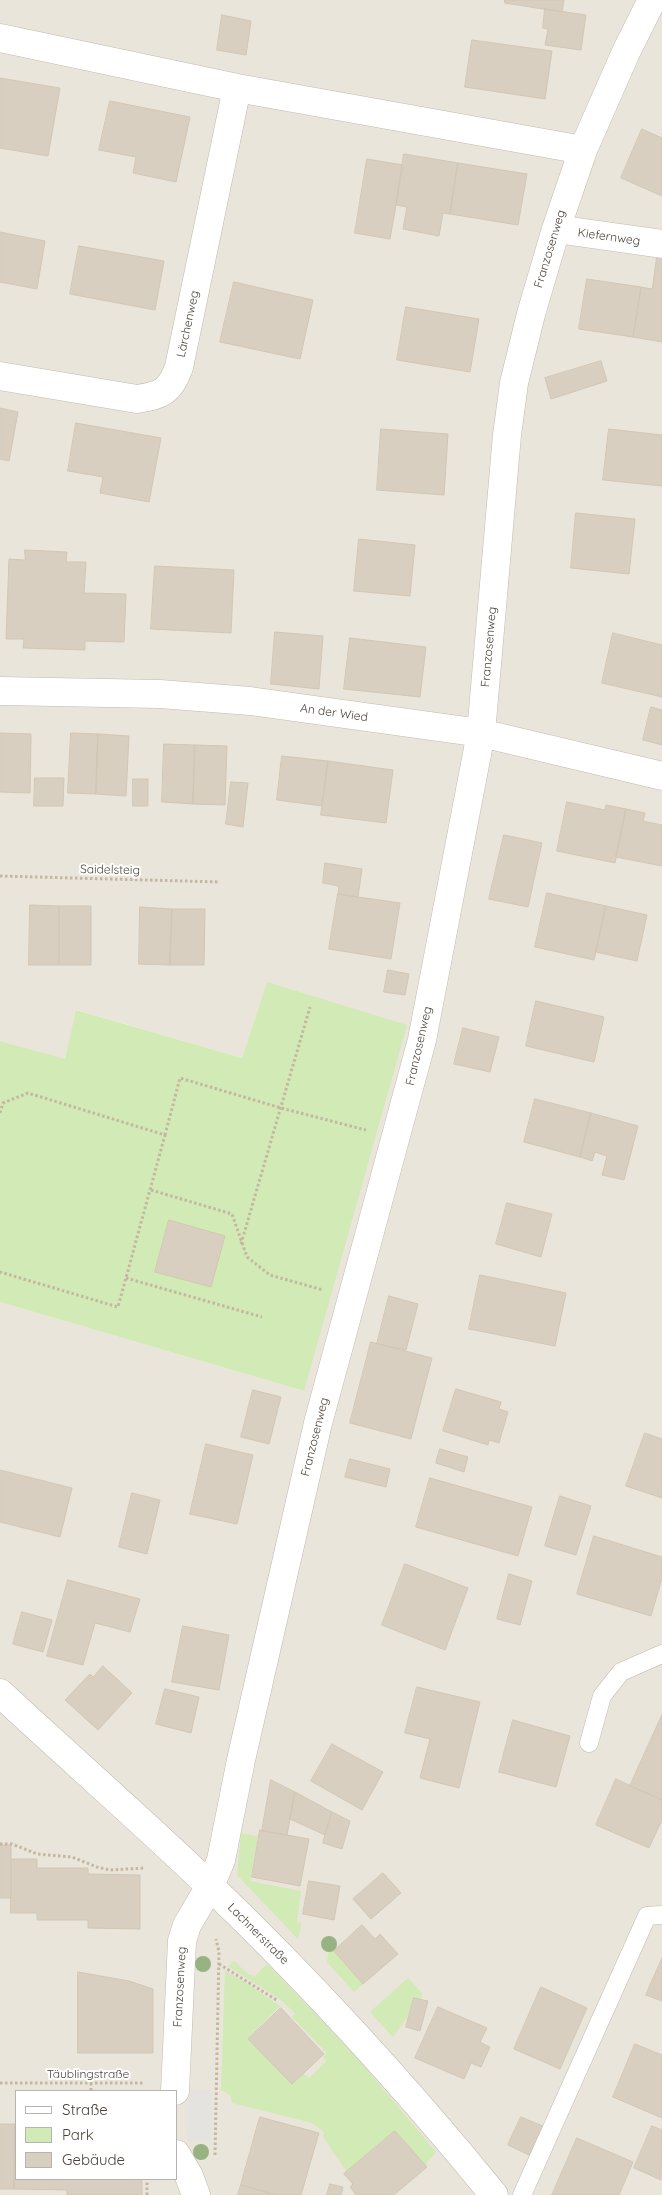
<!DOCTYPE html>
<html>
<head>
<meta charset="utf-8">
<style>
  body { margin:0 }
  #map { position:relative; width:662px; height:2195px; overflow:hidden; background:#f6f3ec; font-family:Quicksand,sans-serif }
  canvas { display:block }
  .legend { position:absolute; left:15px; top:2090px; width:162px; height:90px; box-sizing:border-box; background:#fff; border:1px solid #b7b4b0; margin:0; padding:6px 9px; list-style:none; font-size:15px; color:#4b4439 }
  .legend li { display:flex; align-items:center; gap:10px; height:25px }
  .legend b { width:25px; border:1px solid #b7b4b0 }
</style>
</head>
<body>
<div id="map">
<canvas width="662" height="2195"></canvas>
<ul class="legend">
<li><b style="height:6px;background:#fff"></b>Straße</li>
<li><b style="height:14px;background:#d2eab5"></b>Park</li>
<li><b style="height:14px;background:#d8cfc1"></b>Gebäude</li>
</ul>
</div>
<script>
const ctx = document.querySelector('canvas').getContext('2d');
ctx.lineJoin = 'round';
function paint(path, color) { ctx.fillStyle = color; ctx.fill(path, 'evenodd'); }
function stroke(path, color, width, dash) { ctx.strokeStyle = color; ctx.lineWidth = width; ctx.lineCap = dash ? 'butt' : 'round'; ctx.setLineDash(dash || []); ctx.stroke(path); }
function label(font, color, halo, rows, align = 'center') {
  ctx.font = font + ' Quicksand,sans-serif'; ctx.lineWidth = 4; ctx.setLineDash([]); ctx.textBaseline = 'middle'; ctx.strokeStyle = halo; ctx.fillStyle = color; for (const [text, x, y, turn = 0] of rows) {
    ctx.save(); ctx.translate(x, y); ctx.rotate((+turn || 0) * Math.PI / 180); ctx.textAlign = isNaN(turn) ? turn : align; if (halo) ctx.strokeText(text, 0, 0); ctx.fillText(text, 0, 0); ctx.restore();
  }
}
paint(new Path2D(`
  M0,0H662V2195H0V1302L304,1391L267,982L242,1058L77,1010L65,1060L0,1041ZM16,2091H176V2179H16Z`), '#eae5da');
paint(new Path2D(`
  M267,982L407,1025L304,1391L0,1302V1041L65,1059L76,1010L242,1058Z
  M241,1833L258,1836L250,1881L301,1891L297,1922L302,1923L298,1939L237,1875Z
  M329,1949L334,1951L363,1984L354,1992L327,1962Z
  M234,1961L249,1975L250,1974L254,1977L267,1964L353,2053L436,2152L425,2165L395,2131L347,2172L323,2137L324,2132L312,2123L232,2103L231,2096L221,2090L225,1971L248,1984L280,2006L247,2038L292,2084L303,2073L309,2078L326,2061L323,2057L327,2053L292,2017L295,2013L281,2000L228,1966Z
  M408,1978L422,1993L421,1999L414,1998L409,2015L393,2037L370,2012Z`), '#d2eab5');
paint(new Path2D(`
  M188,2089L212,2090L211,2141H187Z`), '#e5e3e0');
const building = new Path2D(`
  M505,0H564L562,12L505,3Z
  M545,9L586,15L581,50L545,45L548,29L543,28Z
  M222,15L251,21L246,55L217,50Z
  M472,40L552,51L545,99L465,87Z
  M0,78L60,88L48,156L0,148Z
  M110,101L190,117L176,182L133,173L136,157L99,150Z
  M642,129L662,138V196L621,178Z
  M404,154L458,163L450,214L443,213L439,236L403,229L407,207L396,205Z
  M367,159L403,165L390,239L355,233Z
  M458,163L527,174L518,225L450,214Z
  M0,232L45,241L37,289L0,282Z
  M79,246L164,261L155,310L70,294Z
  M657,257L662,258V342L633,337L641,287L652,289Z
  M587,279L641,287L633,337L579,329Z
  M234,282L313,300L300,359L220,342Z
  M406,307L479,319L470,372L397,360Z
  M601,361L607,381L551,399L545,378Z
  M0,408L18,412L9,461L0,459Z
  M76,423L161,438L149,502L100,493L103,477L68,471Z
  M381,429L448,434L444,495L377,490Z
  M609,429L662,435V486L603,480Z
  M576,513L635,519L629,574L571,568Z
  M359,539L415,545L410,596L354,591Z
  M25,550L67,552L66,562H86L84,593L126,594L124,642L85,641V650L23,648L24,639H6L9,559L25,560Z
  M155,566L234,570L231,633L151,629Z
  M275,632L323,636L319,689L271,684Z
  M613,633L662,645V697L602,683Z
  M350,638L426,647L420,697L344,689Z
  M651,707L662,710V745L643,740Z
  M0,733L31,734L30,793L0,792Z
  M71,733L98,734L96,794L68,793Z
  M98,734L129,736L126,796L96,794Z
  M164,744L195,745L193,804L162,802Z
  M195,745L227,746L225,805L193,804Z
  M282,756L328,761L322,806L277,800Z
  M328,761L393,770L386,823L321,815Z
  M35,778H64L63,806H34Z
  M133,779H148V806H133Z
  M231,782L248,783L243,827L226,824Z
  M567,802L605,810L606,805L626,809L615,863L557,851Z
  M626,809L645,813L643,821L662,825V866L616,857Z
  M504,835L542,843L528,907L489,899Z
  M325,863L362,869L358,897L338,894L339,886L323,883Z
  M547,893L606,906L594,960L535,947Z
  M338,894L400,903L391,959L329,949Z
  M30,905L59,906V965H29Z
  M59,906H91V965H59Z
  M606,906L647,915L637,961L596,952Z
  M140,907L172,909L170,965L139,964Z
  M172,909H205L204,965H170Z
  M388,970L409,974L405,995L384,992Z
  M536,1001L604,1017L594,1062L526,1046Z
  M463,1028L499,1037L490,1072L454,1064Z
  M535,1099L591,1113L580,1157L524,1142Z
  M591,1113L638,1126L624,1180L602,1175L607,1156L595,1152L592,1161L580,1157Z
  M507,1203L552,1214L541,1257L496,1244Z
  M169,1220L225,1236L211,1287L155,1272Z
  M480,1275L566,1293L555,1346L469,1329Z
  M389,1296L418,1304L406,1350L377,1344Z
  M371,1342L432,1358L411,1439L350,1423Z
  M456,1389L501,1402L499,1409L508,1412L499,1443L489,1440L488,1445L443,1431Z
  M253,1390L281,1397L269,1444L241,1437Z
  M645,1433L662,1439V1498L626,1486Z
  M206,1444L253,1455L237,1524L190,1514Z
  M440,1449L468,1457L464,1472L436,1463Z
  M350,1459L390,1469L386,1487L345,1477Z
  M0,1470L72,1488L60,1537L0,1522Z
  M430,1478L532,1507L518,1556L416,1527Z
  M132,1493L160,1500L147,1554L119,1547Z
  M560,1496L591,1506L576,1555L545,1546Z
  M594,1536L662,1557V1578L651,1616L577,1594Z
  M405,1564L468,1588L445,1650L382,1625Z
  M509,1574L532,1581L520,1625L497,1619Z
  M68,1580L140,1599L130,1632L95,1623L83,1665L47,1656Z
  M22,1612L52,1620L43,1652L13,1644Z
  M183,1626L229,1635L219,1690L172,1682Z
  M103,1666L132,1693L98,1730L65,1700L90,1674L93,1677Z
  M417,1687L480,1702L459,1788L420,1778L430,1739L405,1733Z
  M165,1689L199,1697L191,1733L156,1724Z
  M662,1715V1800L630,1786Z
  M513,1720L570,1736L556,1787L499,1772Z
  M332,1744L383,1772L362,1810L311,1781Z
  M616,1779L662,1800V1820L649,1848L596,1825Z
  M271,1780L295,1792L287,1835L262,1831Z
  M295,1792L332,1812L325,1835L290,1819Z
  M332,1812L350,1821L342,1849L323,1843Z
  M260,1830L309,1839L300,1886L252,1877Z
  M0,1845H11V1898H0Z
  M11,1859H37V1868H88V1874L140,1875V1929L88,1928V1920H37V1913H11Z
  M383,1873L401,1893L371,1919L353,1899Z
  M309,1881L340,1886L334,1920L303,1914Z
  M362,1925L375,1939L380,1934L398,1954L363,1984L334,1951Z
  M662,1958V2001L646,1995Z
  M78,1972L129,1981L153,1989V2053H78Z
  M541,1987L587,2008L560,2069L514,2049Z
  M414,1998L428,2001L420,2031L406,2027Z
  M438,2007L487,2028L480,2042L490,2047L481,2067L471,2063L464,2079L415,2058Z
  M281,2008L324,2054L292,2084L248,2039Z
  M635,2044L662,2055V2118L613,2097Z
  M260,2117L319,2133L301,2195H276L241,2185Z
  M521,2117L545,2127L531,2156L508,2145Z
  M0,2124H15L14,2189H0Z
  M15,2124L16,2179H142V2195H67V2190L14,2189Z
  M652,2126L662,2130L661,2180L634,2168Z
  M395,2131L427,2167L394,2195H356L350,2187L353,2184L344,2174Z
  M577,2138L633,2162L619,2195H552Z
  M330,2184L343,2187L341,2195H327Z
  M241,2185L273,2194L272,2195H238Z`);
paint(building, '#d8cfc1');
stroke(building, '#d3c7b4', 1);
const lane = new Path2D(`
  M589,1743L602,1696L621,1672L662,1654
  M522,2195L647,1916L662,1915`);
const street = new Path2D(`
  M0,38L237,88L583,150
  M556,229L662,244
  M0,376L137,399C162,395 170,392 179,367L237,88
  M0,691L160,694L250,701L481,733L662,776
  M0,1693C70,1758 142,1821 211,1887C312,1984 406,2087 494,2195
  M175,2091L182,1941L187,1925L210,1886L221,1860L241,1760L318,1423L422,1040L481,733L507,435L514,383L531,314L556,229L583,150L626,52L652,0
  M176,2154L189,2176L196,2195`);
stroke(lane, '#c2bbae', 19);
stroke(street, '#c2bbae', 29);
stroke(new Path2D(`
  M0,876L220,882
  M0,1113L3,1103L28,1093L165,1135L118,1307L0,1272
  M165,1135L180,1078L281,1108L366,1130
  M151,1190L232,1214L247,1257L270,1275L323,1290
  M241,1244L310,1007
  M126,1278L262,1317
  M0,1844H12L37,1854L72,1857L97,1867L110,1870L145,1868
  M219,1964L278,2001
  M0,2083H144
  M91,2083V2091
  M215,2155L219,1952L216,1939
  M147,2195V2179`), '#c4b79f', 3, [2.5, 2.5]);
stroke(lane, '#fff', 18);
stroke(street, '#fff', 28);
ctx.fillStyle = '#97b381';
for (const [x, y] of [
  [329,1944],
  [203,1964],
  [201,2152]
]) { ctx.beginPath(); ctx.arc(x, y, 8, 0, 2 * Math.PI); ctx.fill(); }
label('12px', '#4b4439', '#fff', [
  ["Kiefernweg",609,237,8],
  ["Franzosenweg",550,249,-73],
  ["Lärchenweg",188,324,-78],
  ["Franzosenweg",489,647,-85],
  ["An der Wied",334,713,8],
  ["Saidelsteig",110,870,1],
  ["Franzosenweg",419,1046,-77],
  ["Franzosenweg",315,1437,-76],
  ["Lachnerstraße",258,1934,45],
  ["Franzosenweg",180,1987,-87],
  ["Täublingstraße",88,2074]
]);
</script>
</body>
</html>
